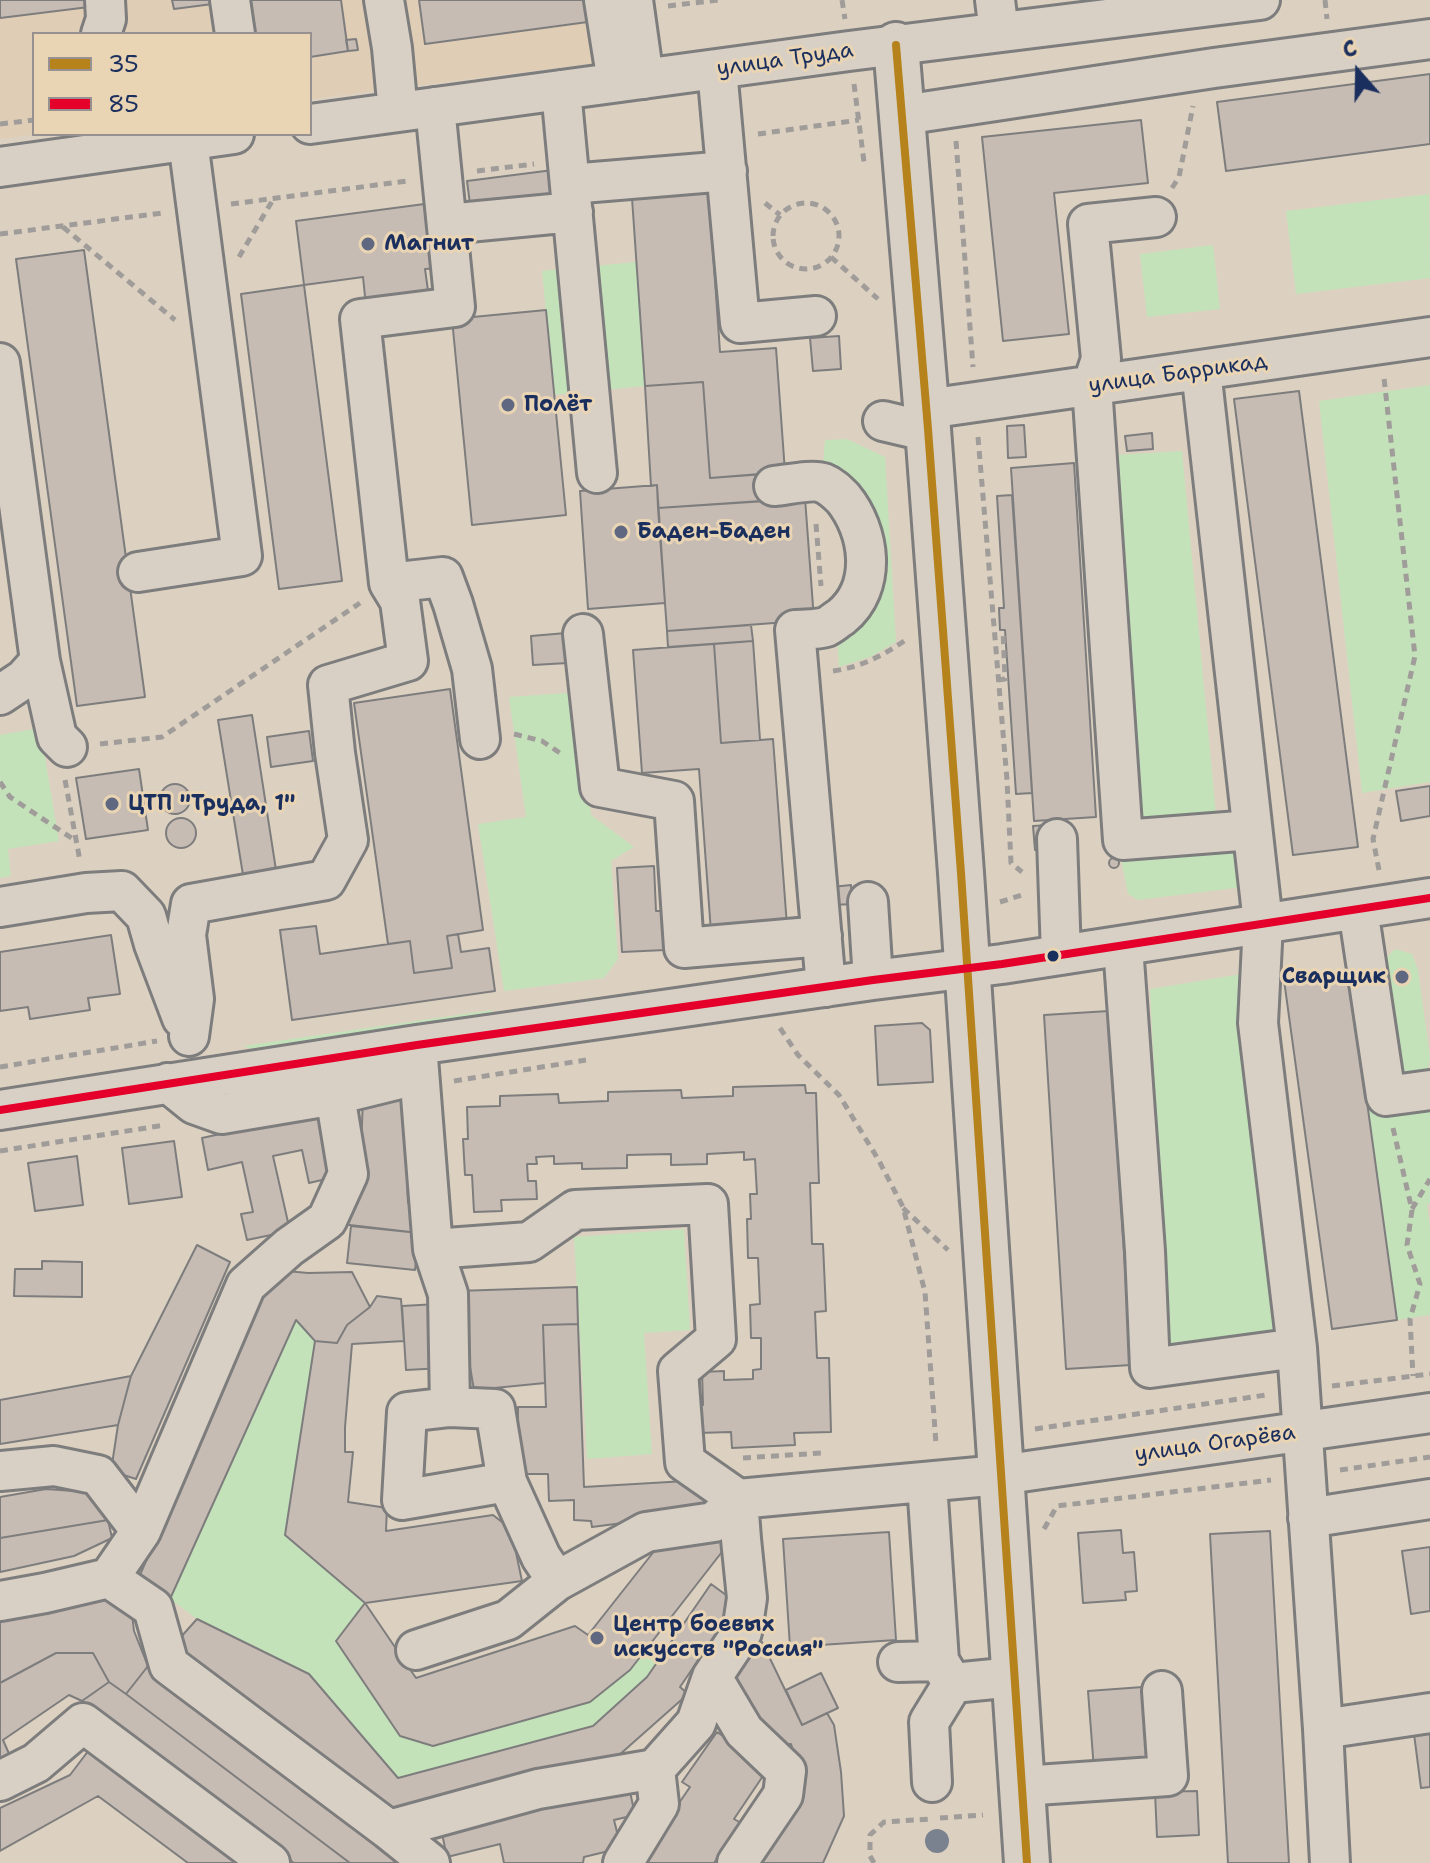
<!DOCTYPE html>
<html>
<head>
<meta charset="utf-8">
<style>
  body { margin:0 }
  #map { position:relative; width:1430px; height:1863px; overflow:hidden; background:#dcd1c0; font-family:"Shantell Sans",sans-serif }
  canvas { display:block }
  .legend { position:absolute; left:32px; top:32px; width:280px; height:104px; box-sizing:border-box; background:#e9d4b3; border:2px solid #979291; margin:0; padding:10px 14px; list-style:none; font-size:24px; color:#1b2f5e }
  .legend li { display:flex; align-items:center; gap:16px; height:40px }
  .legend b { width:40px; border:2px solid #979291 }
  .north { position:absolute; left:1318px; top:32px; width:80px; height:80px; -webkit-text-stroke:6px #e9d4b3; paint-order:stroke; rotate:340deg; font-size:22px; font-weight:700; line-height:32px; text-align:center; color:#1b2f5e }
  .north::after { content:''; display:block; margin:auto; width:28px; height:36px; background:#1b2f5e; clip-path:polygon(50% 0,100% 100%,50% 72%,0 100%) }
</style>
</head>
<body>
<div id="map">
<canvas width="1430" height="1863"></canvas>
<ul class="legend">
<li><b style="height:10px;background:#b5821c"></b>35</li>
<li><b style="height:10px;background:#e4002b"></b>85</li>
</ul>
<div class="north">С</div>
</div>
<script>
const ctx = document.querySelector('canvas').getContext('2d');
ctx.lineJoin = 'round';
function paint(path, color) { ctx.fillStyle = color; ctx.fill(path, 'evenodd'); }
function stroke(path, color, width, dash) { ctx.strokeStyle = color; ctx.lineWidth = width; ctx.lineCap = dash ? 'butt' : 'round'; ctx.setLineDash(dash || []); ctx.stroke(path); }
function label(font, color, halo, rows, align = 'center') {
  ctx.font = font + ' "Shantell Sans",sans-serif'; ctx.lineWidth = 6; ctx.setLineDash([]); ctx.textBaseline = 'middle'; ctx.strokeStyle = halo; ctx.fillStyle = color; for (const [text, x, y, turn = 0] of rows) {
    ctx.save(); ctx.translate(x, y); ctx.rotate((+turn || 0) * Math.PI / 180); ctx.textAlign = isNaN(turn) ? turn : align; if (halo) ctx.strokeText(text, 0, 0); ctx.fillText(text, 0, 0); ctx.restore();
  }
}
paint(new Path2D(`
  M0,0H617L627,59L310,99V34H34V134H39L0,139Z`), '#e0cdb5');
paint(new Path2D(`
  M1429,194L1430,278L1296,294L1286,211Z
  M1213,245L1220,309L1147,317L1140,254Z
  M636,262L645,386L554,395L542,271Z
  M1430,385V782L1362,793L1319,401Z
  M847,439L885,457L896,642L870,657L839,667L837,632L876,532L873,507L857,483L823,464L825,440Z
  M1182,451L1217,826L1143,831L1115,455Z
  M580,692L591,815L634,847L611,861L618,959L604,978L504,991L478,824L526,817L509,697Z
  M40,728L59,841L8,849L11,876L0,878V735Z
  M1247,841L1243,887L1138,900L1128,894L1121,859L1128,851Z
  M1395,949L1412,954L1418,970L1430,1057L1426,1078L1404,1081L1395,1070L1383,961Z
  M1242,974L1284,1335L1168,1350L1150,989Z
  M492,1010L493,1019L267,1054L243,1046Z
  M1430,1103V1203L1427,1204L1430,1227V1315L1397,1320L1368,1111Z
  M684,1229L690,1330L644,1333L652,1454L587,1459L574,1237Z
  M296,1320L315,1341L285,1535L365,1603L336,1641L400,1736L433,1746L590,1702L630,1670L649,1645L666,1650L647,1677L593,1726L398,1778L309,1674L197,1619L170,1599Z`), '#c4e2ba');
const building = new Path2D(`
  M0,0H88L89,7L0,18Z
  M172,0H228V2L174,9Z
  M247,0H341L348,51L310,57V34H252Z
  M419,0H593L595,21L425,44Z
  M356,39L358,50L348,51L346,40Z
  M1430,74V144L1226,171L1217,102Z
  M1141,120L1148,183L1054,193L1069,334L1003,341L982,137Z
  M553,170L557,201L471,212L467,181Z
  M709,193L720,352L776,348L785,472L710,478L703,382L645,386L632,198Z
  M432,203L440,268L425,269L429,298L366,306L363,277L304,285L296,221Z
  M84,250L145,697L77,706L16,259Z
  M304,285L342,581L279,589L241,294Z
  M546,310L566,515L472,525L452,319Z
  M839,336L841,369L813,371L810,338Z
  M703,382L710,478L765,474L767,501L658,508L657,485L651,486L645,386Z
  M1299,391L1358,847L1293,855L1234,399Z
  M1024,425L1026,457L1008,458L1007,426Z
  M1152,433L1153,449L1127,451L1125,436Z
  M1074,463L1096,817L1034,821L1011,468Z
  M657,485L665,603L588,609L580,491Z
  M1012,495L1032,793L1016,794L1005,630H1000L999,608H1004L997,496Z
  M805,498L814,620L667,631L658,508Z
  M751,625L753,641L668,647L667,631Z
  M566,633L568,663L533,665L531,636Z
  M753,641L760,740L721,743L714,644Z
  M714,644L721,743L773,739L787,926L711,932L699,769L642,773L633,650Z
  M450,689L483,930L447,936L452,968L414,973L410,941L388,944L354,703Z
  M252,715L276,870L243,875L218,720Z
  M309,731L313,761L271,767L267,737Z
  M139,769L148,830L86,839L76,778Z
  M160 799a15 15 0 1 1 30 0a15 15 0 1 1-30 0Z
  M1430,786V816L1401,821L1396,791Z
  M166 833a15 15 0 1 1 30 0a15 15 0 1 1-30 0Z
  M1049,825L1051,849L1035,850L1033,826Z
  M1109 863a5 5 0 1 1 10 0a5 5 0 1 1-10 0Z
  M654,866L656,911H663L665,950L622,952L617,868Z
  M851,885L852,904L834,905L832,887Z
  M316,926L320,954L410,941L414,973L452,968L447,936L458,934L461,952L489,948L495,991L292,1020L280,930Z
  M111,935L120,994L88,998L90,1010L30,1019L28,1007L0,1011V952Z
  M1349,971L1397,1320L1332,1329L1284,980Z
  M1109,1011L1131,1365L1066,1369L1044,1015Z
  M922,1023L930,1030L933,1082L878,1085L875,1026Z
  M805,1085L806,1093H816L819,1183H810L812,1244H823L826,1311L815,1312L817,1358H829L831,1432L794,1433L795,1445L732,1448L731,1432L698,1433V1405H703L702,1372L724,1371V1380L753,1379V1370L761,1369V1338H751L750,1305L760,1304L758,1258H748L747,1219H751L750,1194H757L755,1159L744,1160V1152L707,1154V1164L671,1165V1154L627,1155V1168L582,1169V1163L554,1164V1156L536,1157L537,1164H527L528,1181H536L537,1199L501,1200L502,1211L474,1212L472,1175H465L463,1139H468L467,1107L500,1106V1096L558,1094L559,1103L608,1101V1092L681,1090L682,1098L733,1096V1087Z
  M404,1095L408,1203L421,1206L419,1233L341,1224L346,1198L359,1200L363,1098Z
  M325,1111L339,1176L309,1183L302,1150L273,1156L290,1231L247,1240L241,1214L253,1212L242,1162L208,1170L202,1138Z
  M174,1141L182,1197L129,1204L122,1148Z
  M77,1156L83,1205L35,1211L28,1163Z
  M351,1226L419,1233L415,1270L347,1263Z
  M197,1245L230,1262L136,1479L111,1471L118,1425L131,1376Z
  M42,1261L82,1262V1297L14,1296L15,1269H42Z
  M275,1270L308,1273L352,1272L370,1307L347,1325L337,1343L315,1341L296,1320L170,1599L136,1584L266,1286Z
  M577,1287L578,1324L543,1325L545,1383L474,1390L457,1291Z
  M377,1296L401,1299L404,1341L352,1344L345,1427V1452H353L348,1502L387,1508L386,1531L493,1515L511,1529L522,1581L365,1603L285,1535L315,1341L337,1343L347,1325L370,1307Z
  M438,1304L443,1368L406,1370L402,1306Z
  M578,1324L584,1487L703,1480L708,1512L592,1527L591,1521L574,1520V1500L549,1501L548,1474H518V1407H546L543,1325Z
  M131,1376L118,1425L0,1444V1400Z
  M46,1489L101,1493L108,1520L0,1538V1497Z
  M108,1520L112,1538L74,1556L0,1572V1538Z
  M723,1528L732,1539L630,1670L590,1702L433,1746L400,1736L336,1641L365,1603L416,1678L575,1626L588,1635L659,1545Z
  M1121,1530L1123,1553L1134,1552L1137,1591L1125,1592L1126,1600L1083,1603L1078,1533Z
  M1270,1531L1289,1863H1228L1210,1534Z
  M889,1532L896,1640L790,1647L783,1539Z
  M1430,1547V1611L1411,1614L1402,1551Z
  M711,1584L737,1603L680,1687L688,1694L618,1756L390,1819L172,1647L197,1619L309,1674L398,1778L593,1726L647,1677Z
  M122,1595L131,1606L134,1631L148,1666L126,1694L109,1682L93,1653H56L0,1683V1614Z
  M762,1642L802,1725L827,1713L834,1725L841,1772L844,1816L823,1863H754L805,1786L791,1744L773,1746L760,1718L753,1721L730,1660Z
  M56,1653H93L109,1682L82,1701L69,1695L3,1740L10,1756L0,1765V1683Z
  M148,1666L409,1863H350L126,1694Z
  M821,1673L838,1708L802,1725L786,1690Z
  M109,1682L126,1694L350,1863H294L82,1701Z
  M1143,1687L1148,1767L1094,1770L1088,1691Z
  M1430,1724V1787L1421,1788L1413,1726Z
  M717,1732L769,1767L734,1819L741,1823L714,1863H638L690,1787L682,1782Z
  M92,1746L249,1863H188L98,1796L0,1851V1808L70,1775Z
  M629,1787L635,1815L614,1820L621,1848L584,1857L583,1863H504L500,1844L447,1857L441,1829Z
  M1197,1791L1199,1835L1157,1837L1155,1792Z`);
paint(building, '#c7bcb3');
stroke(building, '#7e7d7e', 2);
const minor = new Path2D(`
  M230,0L235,34
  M384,0L392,48L398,112
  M604,0L617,82
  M633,0L644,79
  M995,0L999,32
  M101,34L106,19L105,0
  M717,69L740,323L816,316
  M561,90L597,473
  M903,115L1214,68L1430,39
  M310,124L849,51L1260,0
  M0,167L234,134
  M570,184L727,171
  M1156,217L1088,224L1101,359L1092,386L1123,840L1252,830
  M447,224L573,212
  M0,363L40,661L24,679L0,695
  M1201,370L1263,923L1258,1023L1297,1348L1323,1729L1330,1863
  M927,409L1430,337
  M883,421L917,429H928
  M774,486C786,485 813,479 823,483C831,486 837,492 843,498C870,531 878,587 841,617C836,620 831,625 826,627C816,630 804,629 795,630L826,987
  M138,572L242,556L188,141
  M389,583L443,577L453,604L472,669L480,739
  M583,634L600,787L674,801L684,948L822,936
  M40,661L57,737L67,747
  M1057,839L1061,955
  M868,902L873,980
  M0,907L86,893L122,891L146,916L154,944L182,1018
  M1358,909L1386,1096L1430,1090
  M1123,946L1145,1251L1150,1368L1297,1348
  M189,1036L194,999L186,935L191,904L326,880L348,840L335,753L328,685L408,661L400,601L389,583L360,319L455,307L435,107
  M417,1045L433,1249L529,1242L575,1210L708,1204L716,1339L678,1371L685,1462L738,1499L1000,1475L1430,1413
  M168,1083L194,1104L222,1114L335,1095L396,1080L417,1045
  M0,1110L417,1045L873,980L1002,964L1430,898
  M433,1249L448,1294L450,1407
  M0,1471L54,1466L98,1475L141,1531L109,1578
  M507,1482L402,1500L407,1412L450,1407L495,1409L507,1482L541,1557L557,1581L646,1532L714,1522L738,1499
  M927,1483L939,1661
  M1308,1518L1430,1499
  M141,1531L246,1285L289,1247L327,1220L348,1174L335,1095
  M0,1601L45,1593L109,1578L153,1608L169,1665L389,1830L538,1789L655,1769L696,1723L712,1677L742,1632L747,1598L741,1539L738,1499
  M416,1650L508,1620L557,1581
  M898,1662L939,1661L951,1681
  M712,1677L744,1731L786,1771L783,1795L737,1863
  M1323,1729L1430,1713
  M0,1781L36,1763L83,1723L270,1863
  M932,1782L929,1722L953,1683L1014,1677
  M1022,1786L1168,1776L1162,1691
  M389,1830L430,1863
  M623,1863L659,1804L655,1769`);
const major = new Path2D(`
  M896,45L928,429L961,873L1027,1863`);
stroke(minor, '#7e7d7e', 44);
stroke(major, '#7e7d7e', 50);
stroke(new Path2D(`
  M842,0L845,19
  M1325,0L1327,19
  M668,6L718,0
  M854,84L864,162
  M0,124L34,120
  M758,134L859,120
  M956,141L973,367
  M477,171L534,164
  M1172,188L1179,177L1193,106
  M765,203L780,215
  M773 236a33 33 0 1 1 66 0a33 33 0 1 1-66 0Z
  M231,204L407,181
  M63,227L175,320
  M0,234L162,213
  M239,257L274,198
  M831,257L878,299
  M978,437L1007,780L1011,863L1022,872
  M816,524L821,586
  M833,671C862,667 884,655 907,639
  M998,680L1005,679L1003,630
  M514,734L542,741L563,755
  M100,744L162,737L360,603
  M65,780L80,861
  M0,782L10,797L76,841
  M1379,870L1373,839L1415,656L1384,378
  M1000,902L1025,894
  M780,1028L798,1055L839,1095L878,1159L903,1207L925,1292L936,1444
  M0,1067L157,1041
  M454,1081L586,1060
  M1393,1128L1412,1210L1407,1245L1420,1284L1410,1319L1413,1376
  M0,1151L165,1125
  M903,1208L948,1250
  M1412,1209L1430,1179
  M1332,1386L1430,1374
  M1035,1429L1266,1395
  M743,1458L821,1453
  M1340,1470L1430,1457
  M1044,1529L1057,1506L1271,1480
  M940,1818L983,1815
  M874,1863L870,1856V1835L884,1822L930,1819`), '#a09c9a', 5, [8, 6]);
stroke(minor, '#d8d0c4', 38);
stroke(major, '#d8d0c4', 44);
stroke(new Path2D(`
  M896,45L928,429L961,873L1027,1863`), '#b5821c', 8);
stroke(new Path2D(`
  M0,1110L417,1045L873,980L1002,964L1430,898`), '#e4002b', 8);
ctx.fillStyle = '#7a828f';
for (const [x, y] of [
  [937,1841]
]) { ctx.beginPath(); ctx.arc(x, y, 12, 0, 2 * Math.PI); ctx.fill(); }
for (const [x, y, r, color] of [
  [368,244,8,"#5f6880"],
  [508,405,8,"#5f6880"],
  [621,532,8,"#5f6880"],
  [112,804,8,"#5f6880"],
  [1053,956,7,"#1b2f5e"],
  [1402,977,8,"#5f6880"],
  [597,1638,8,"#5f6880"]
]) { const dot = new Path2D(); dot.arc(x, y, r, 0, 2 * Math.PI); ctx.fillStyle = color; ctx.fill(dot); stroke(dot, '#e9d4b3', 3); }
label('22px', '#1b2f5e', '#e9d4b3', [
  ["улица Труда",785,60,-8],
  ["улица Баррикад",1178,374,-8],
  ["улица Огарёва",1215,1444,-8]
]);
label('bold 22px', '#1b2f5e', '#e9d4b3', [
  ["Магнит",384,244],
  ["Полёт",524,405],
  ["Баден-Баден",637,532],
  ["ЦТП \"Труда, 1\"",128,804],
  ["Сварщик",1386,977,"right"],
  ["Центр боевых",613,1625],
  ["искусств \"Россия\"",613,1650]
], 'left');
</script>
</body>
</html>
